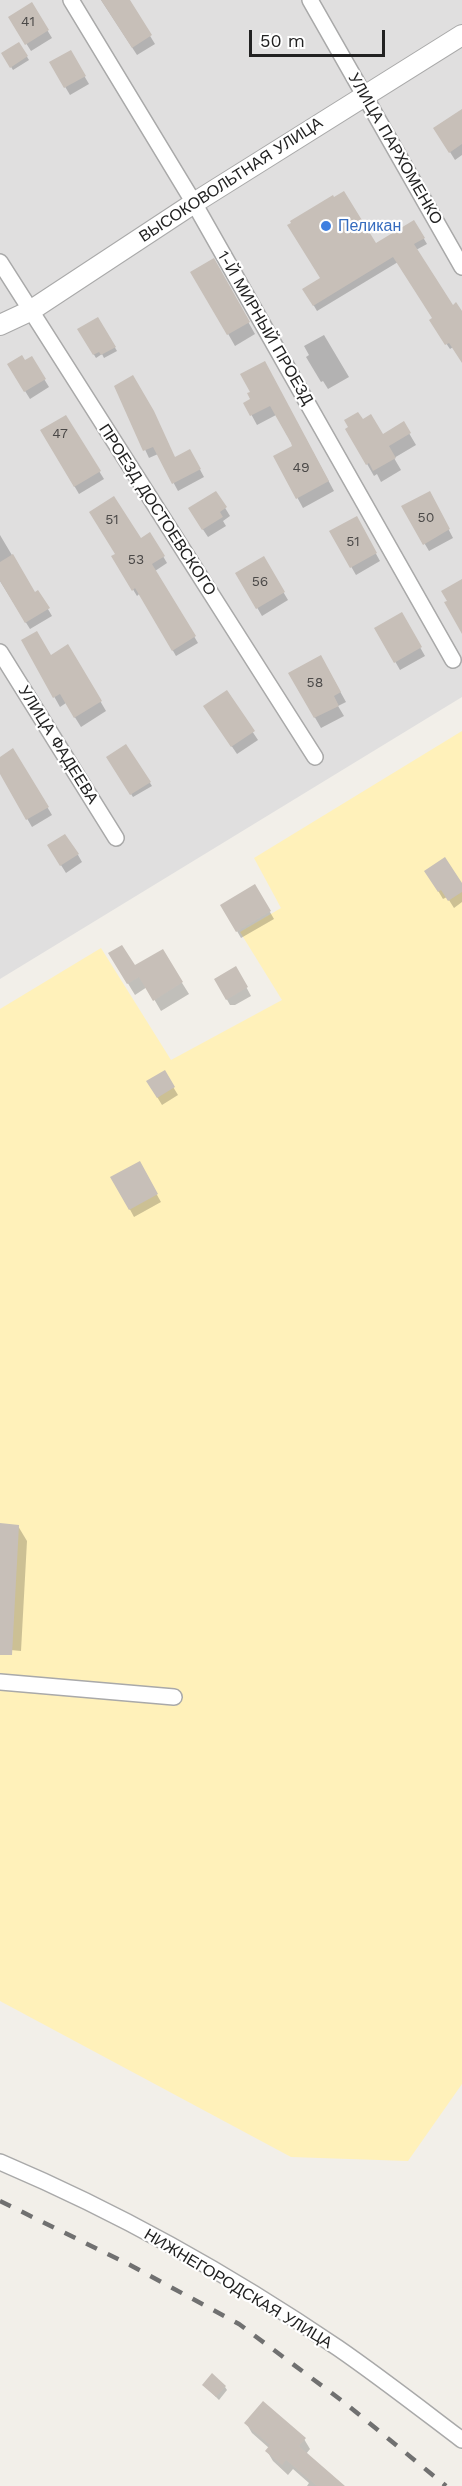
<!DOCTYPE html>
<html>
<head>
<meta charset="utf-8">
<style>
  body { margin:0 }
  #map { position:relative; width:462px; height:2486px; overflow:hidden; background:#f2efe9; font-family:"Work Sans",sans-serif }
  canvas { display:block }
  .scale { position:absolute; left:249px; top:30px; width:136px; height:27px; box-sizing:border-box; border:3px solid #222; border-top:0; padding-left:8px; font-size:18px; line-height:21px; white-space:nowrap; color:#222; -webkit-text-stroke:4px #fff; paint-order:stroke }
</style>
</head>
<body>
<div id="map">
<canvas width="462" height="2486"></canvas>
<div class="scale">50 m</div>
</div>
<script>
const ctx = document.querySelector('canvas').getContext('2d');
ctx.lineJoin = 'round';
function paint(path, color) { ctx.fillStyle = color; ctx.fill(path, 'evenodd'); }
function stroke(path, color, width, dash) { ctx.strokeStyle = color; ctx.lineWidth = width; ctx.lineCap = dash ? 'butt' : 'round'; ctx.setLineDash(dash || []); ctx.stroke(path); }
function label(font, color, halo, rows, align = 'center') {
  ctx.font = font + ' "Work Sans",sans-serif'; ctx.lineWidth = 4.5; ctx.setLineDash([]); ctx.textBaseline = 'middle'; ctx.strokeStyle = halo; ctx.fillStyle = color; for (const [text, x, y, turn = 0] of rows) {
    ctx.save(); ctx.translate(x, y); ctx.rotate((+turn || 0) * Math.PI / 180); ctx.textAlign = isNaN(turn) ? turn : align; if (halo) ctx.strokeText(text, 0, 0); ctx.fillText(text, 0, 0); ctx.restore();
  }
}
paint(new Path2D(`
  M0,0H462V697L0,979Z`), '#e0dfdf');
paint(new Path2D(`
  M462,731V2084L408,2161L291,2157L0,2001V1009L101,948L171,1060L282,1000L240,932L281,908L254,858Z`), '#fff1ba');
paint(new Path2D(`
  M101,0H128L155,44L137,55Z
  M32,5L52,38L31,51L10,18Z
  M19,44L29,60L13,70L3,54Z
  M70,52L89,84L70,95L51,63Z
  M462,116V155L455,160L440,136Z
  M414,222L427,244L416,250L453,307L462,314V361L453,347L450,349L431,321L434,319L398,262L317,311L304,289Z
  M213,260L255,334L235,346L193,272Z
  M98,319L117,351L104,358L102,354L96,358L79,330Z
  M324,335L349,377L328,389L323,381L321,382L306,357L309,355L304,346Z
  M31,358L49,387L30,399L9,365L25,362Z
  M270,373L334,491L303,508L275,457L294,447L276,415L257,425L245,403L252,400Z
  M116,387L176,459L190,451L204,477L178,491L158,454L149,458Z
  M403,423L416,445L394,458L401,470L381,482L377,474L374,476L347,429L382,436Z
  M42,431L99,471L104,479L79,494Z
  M216,493L230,516L223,521L226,526L208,537L194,516Z
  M434,501L453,538L429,551L403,507Z
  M356,518L380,561L356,575L331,532Z
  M150,534L167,563L155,571L198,643L176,656L140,593L137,596L117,563Z
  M0,535L35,594L38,592L52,616L30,629L0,581Z
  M263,558L288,600L262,616L237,573Z
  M401,614L425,656L400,670L376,628Z
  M23,641L51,657L68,646L106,711L81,727L66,703L60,707Z
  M321,657L346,702L338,706L344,716L321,728L290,674Z
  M226,692L258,740L237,754L210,714Z
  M126,746L152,786L133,797L108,758Z
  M13,750L52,815L32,827L0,772V759Z
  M49,846L78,855L82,862L66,873Z
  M431,879L462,885V902L454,908L447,897L443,899Z
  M255,886L274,919L241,938L222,905Z
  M162,951L189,994L161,1011L147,987L135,995L110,954L134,967Z
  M236,968L251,996L235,1005H230L216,980Z
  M164,1072L178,1095L162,1105L148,1082Z
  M139,1163L161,1202L134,1217L113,1178Z
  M0,1525L18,1526L27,1541L21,1651L0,1649Z
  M204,2385L225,2387L227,2390L219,2400Z
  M246,2423L304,2439L310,2449L306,2454L341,2486H307L309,2483L293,2469L288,2475L273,2461L267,2451L269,2448L252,2433Z`), '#0003');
paint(new Path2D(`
  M101,0H130L152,35L132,48Z
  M32,2L49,30L25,45L8,17Z
  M19,42L28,56L10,68L1,53Z
  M71,50L86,76L64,88L49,62Z
  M462,109V144L449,153L433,128Z
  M344,191L376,243L414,220L425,238L414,244L453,305L456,302L462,311V363L449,343L445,345L429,320L432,318L393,257L313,306L302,289L320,278L287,225L291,223L290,221L333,195L334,197Z
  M214,258L250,322L227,335L190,272Z
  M98,317L116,347L101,355L99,352L93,355L77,329Z
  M22,355L25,360L32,356L46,379L24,392L7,364Z
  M265,361L329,481L296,499L273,456L292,446L291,443L270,406L250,416L243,403L250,399L247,393L250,392L240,374Z
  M133,375L154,411L175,457L190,449L201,469L172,484L153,447L143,451L114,386Z
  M358,412L363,419L371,414L383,434L404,421L411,433L389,446L396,458L373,471L369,463L366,465L345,429L348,427L344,420Z
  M66,415L101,471L74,487L40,430Z
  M216,491L227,507L220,512L223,517L202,530L188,508Z
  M430,491L450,529L423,545L401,506Z
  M114,496L141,538L150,532L165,556L152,564L196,636L172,651L135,588L132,591L111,556L115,554L89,512Z
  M357,516L377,553L350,568L329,531Z
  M13,554L35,592L38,590L50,608L25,623L0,581V562Z
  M264,556L285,592L256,609L235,573Z
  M462,579V634L444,602L447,601L441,591Z
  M402,612L422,647L394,663L374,628Z
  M37,631L51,655L68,644L102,701L74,718L60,694L53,698L21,640Z
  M321,655L341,692L334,696L339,706L314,718L288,673Z
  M227,690L255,731L231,747L203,706Z
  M126,744L151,782L130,795L106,757Z
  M13,748L49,807L26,820L0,774V757Z
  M65,834L79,854L60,866L47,845Z
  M445,857L462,883V892L448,901L441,890L438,892L424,871Z
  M255,884L271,911L236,932L220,905Z
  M122,945L135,965L163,949L183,982L153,1001L139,977L127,984L108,953Z
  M236,966L248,987L226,1000L214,979Z
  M165,1070L175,1087L157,1098L146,1081Z
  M140,1161L158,1194L129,1210L110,1177Z
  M0,1523L19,1525L12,1655H0Z
  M212,2373L226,2386L216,2397L202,2385Z
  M263,2401L306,2438L299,2446L345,2486H317L286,2460L282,2465L265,2451L270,2445L244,2423Z`), '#c7bfb8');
const minor = new Path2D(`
  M71,0L194,203L453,660
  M310,0L462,267
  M0,262L315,757
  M0,652L116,838
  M0,1682L174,1697
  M0,2162C118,2212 232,2276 338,2348C380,2377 421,2409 462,2440`);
const tertiary = new Path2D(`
  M0,325L30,311L194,203L462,35`);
stroke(minor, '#a9a9a9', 18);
stroke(tertiary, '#a9a9a9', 22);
stroke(minor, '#fff', 15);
stroke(tertiary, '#fff', 20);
stroke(new Path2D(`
  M0,2201L130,2265L239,2324L345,2403L446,2486`), '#707070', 4.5, [12, 12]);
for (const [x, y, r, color] of [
  [326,226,6,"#3f7fe0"]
]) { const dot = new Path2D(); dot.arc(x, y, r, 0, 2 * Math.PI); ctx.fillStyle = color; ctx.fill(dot); stroke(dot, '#fff', 2); }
label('14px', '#4b4948', null, [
  ["41",28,22],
  ["47",60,434],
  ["49",301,468],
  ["50",426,518],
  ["51",112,520],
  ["51",353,542],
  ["53",136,560],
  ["56",260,582],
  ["58",315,683]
]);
label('16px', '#222', '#fff', [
  ["УЛИЦА ПАРХОМЕНКО",395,149,60],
  ["ВЫСОКОВОЛЬТНАЯ УЛИЦА",231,180,-33],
  ["1-Й МИРНЫЙ ПРОЕЗД",265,328,60],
  ["ПРОЕЗД ДОСТОЕВСКОГО",157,510,57],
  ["УЛИЦА ФАДЕЕВА",58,745,58],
  ["НИЖНЕГОРОДСКАЯ УЛИЦА",238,2289,31]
]);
label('16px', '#366cbe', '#fff', [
  ["Пеликан",338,226]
], 'left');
</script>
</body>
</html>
